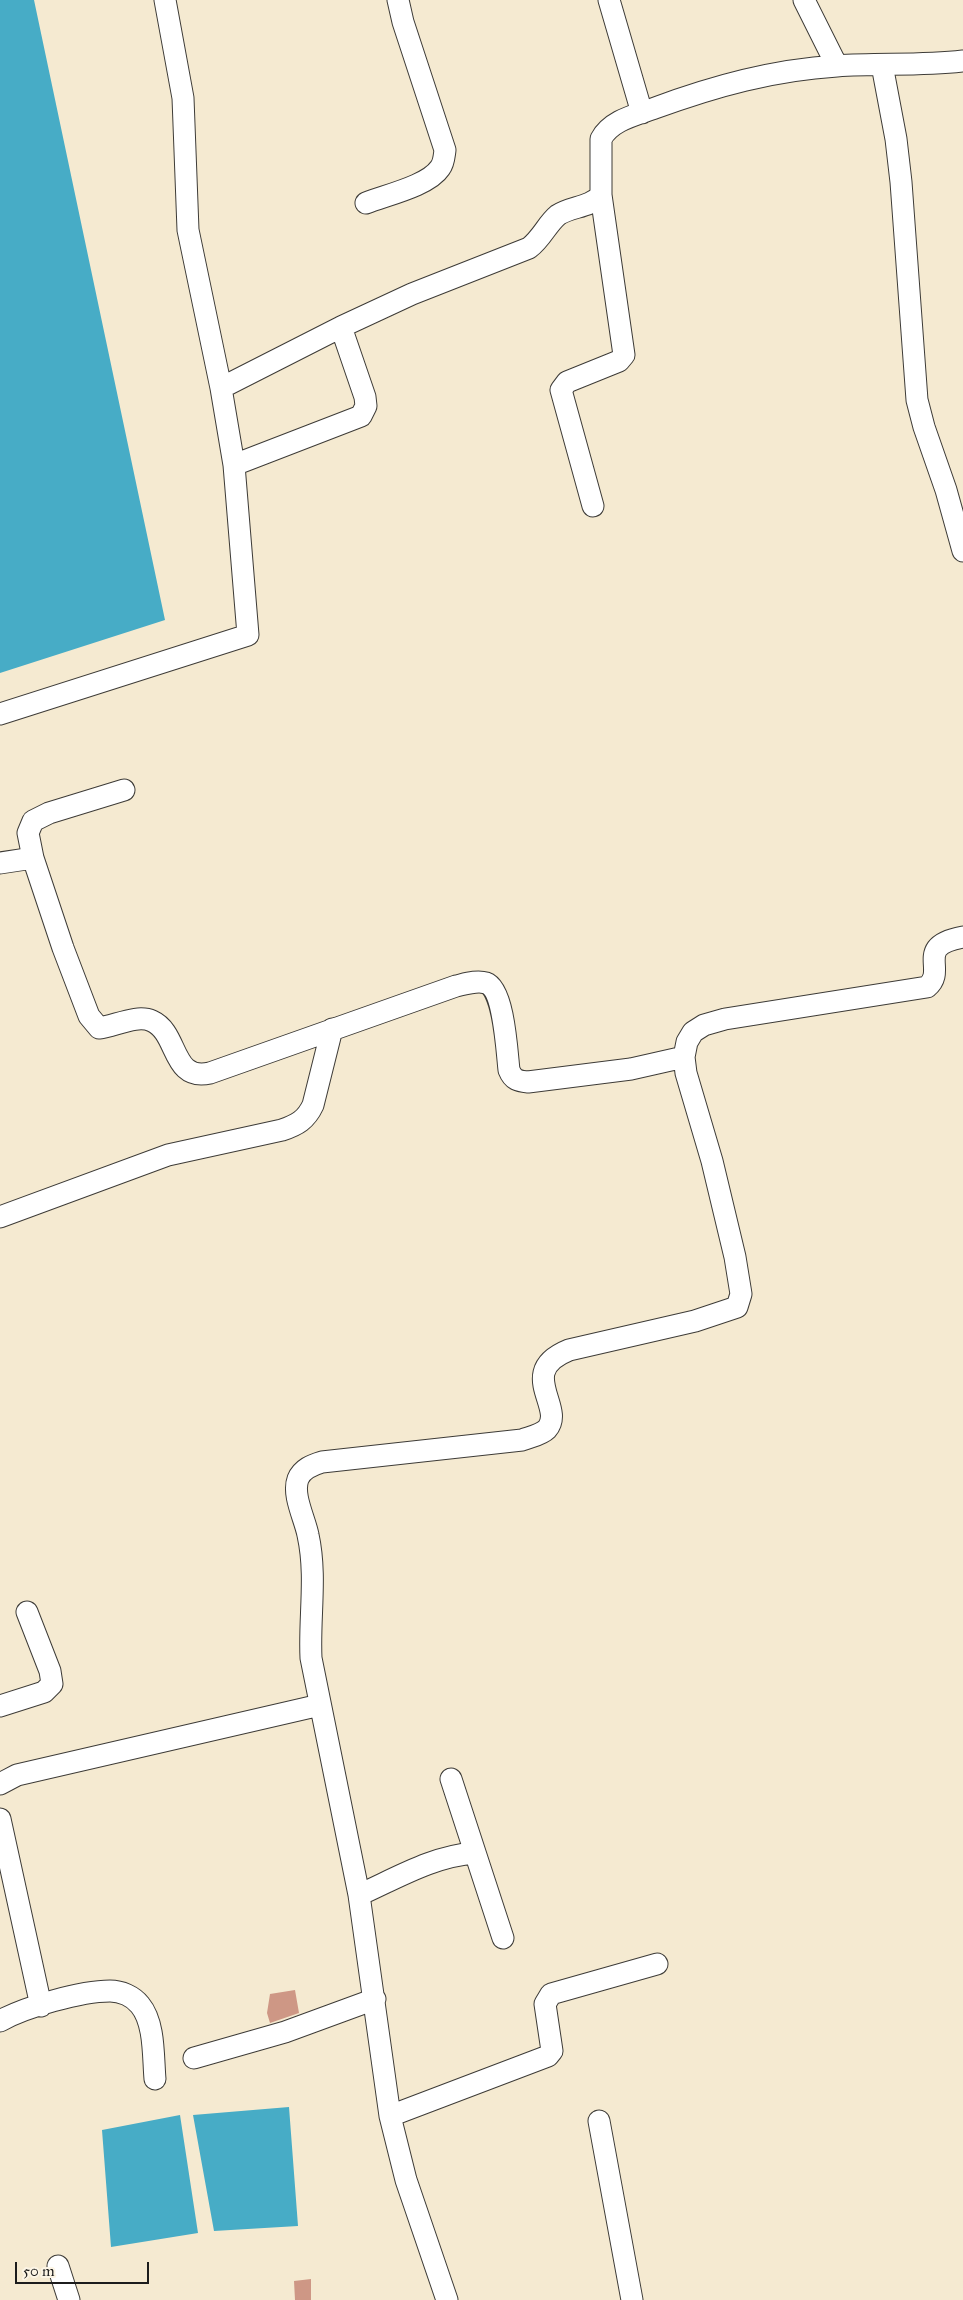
<!DOCTYPE html>
<html>
<head>
<meta charset="utf-8">
<style>
  body { margin:0 }
  #map { position:relative; width:963px; height:2300px; overflow:hidden; background:#f5ead1; font-family:"IM FELL Great Primer",serif }
  canvas { display:block }
  .scale { position:absolute; left:15px; top:2262px; width:134px; height:22px; box-sizing:border-box; border:2px solid #1c1c1c; border-top:0; padding-left:6px; font-size:15px; line-height:18px; white-space:nowrap; color:#1c1c1c; -webkit-text-stroke:4px #fcf5e5; paint-order:stroke }
</style>
</head>
<body>
<div id="map">
<canvas width="963" height="2300"></canvas>
<div class="scale">50 m</div>
</div>
<script>
const ctx = document.querySelector('canvas').getContext('2d');
ctx.lineJoin = 'round';
function paint(path, color) { ctx.fillStyle = color; ctx.fill(path, 'evenodd'); }
function stroke(path, color, width, dash) { ctx.strokeStyle = color; ctx.lineWidth = width; ctx.lineCap = dash ? 'butt' : 'round'; ctx.setLineDash(dash || []); ctx.stroke(path); }
paint(new Path2D(`
  M0,0H34L165,620L0,673Z
  M289,2107L298,2226L214,2231L193,2115Z
  M180,2115L198,2233L111,2247L102,2130Z`), '#47acc6');
paint(new Path2D(`
  M295,1990L299,2013L270,2023L267,2013L270,1994Z
  M311,2279V2300H295L294,2281Z`), '#ce9785');
const minor = new Path2D(`
  M609,0L642,113
  M804,0L837,66
  M882,65L896,139L901,182L917,400L924,427L946,490L963,551
  M366,203C386,195 428,186 440,168C444,163 444,157 445,150L403,22L398,0
  M221,388L341,327L412,294L529,248C542,238 547,224 558,215C572,206 589,208 601,195V139C611,120 636,115 655,108C715,86 773,70 837,66C879,63 921,66 963,61
  M234,465L361,416L366,406L365,397L341,327
  M593,506L561,390L567,382L619,361L624,355L601,195
  M0,714L248,635L234,465L221,388L188,230L183,98L165,0
  M124,790L49,813L33,821L28,833L33,858L63,948L89,1016L99,1028C115,1026 137,1014 152,1021C179,1033 171,1082 210,1073L456,986C465,984 477,980 486,983C504,989 507,1053 509,1070C513,1080 518,1081 528,1082L631,1069L684,1057
  M0,863L33,858
  M0,1217L168,1155L282,1130C297,1125 306,1120 313,1105L332,1029
  M0,1706L44,1692L52,1684L50,1671L27,1612
  M451,1779L503,1938
  M0,1784L17,1775L320,1705
  M0,1819L41,2006
  M359,1895C397,1878 433,1856 475,1853
  M0,2021C25,2007 81,1991 110,1991C121,1991 133,1996 140,2005C155,2023 153,2057 155,2079
  M194,2058L285,2032L375,1999
  M390,2116L548,2056L552,2051L545,2004L551,1994L657,1964
  M599,2121L632,2300
  M58,2266L69,2300
  M447,2300L406,2180L390,2116L359,1895L311,1658C309,1617 317,1576 308,1535C305,1519 292,1495 298,1479C302,1469 312,1465 322,1462L522,1440C530,1437 541,1435 547,1429C566,1407 515,1372 569,1350L695,1321L737,1307L741,1294L735,1257L712,1161L686,1073L684,1057L687,1042L693,1032L704,1025L725,1019L927,987C948,970 913,946 963,937`);
stroke(minor, '#3d3b37', 23);
stroke(minor, '#fff', 21);
</script>
</body>
</html>
